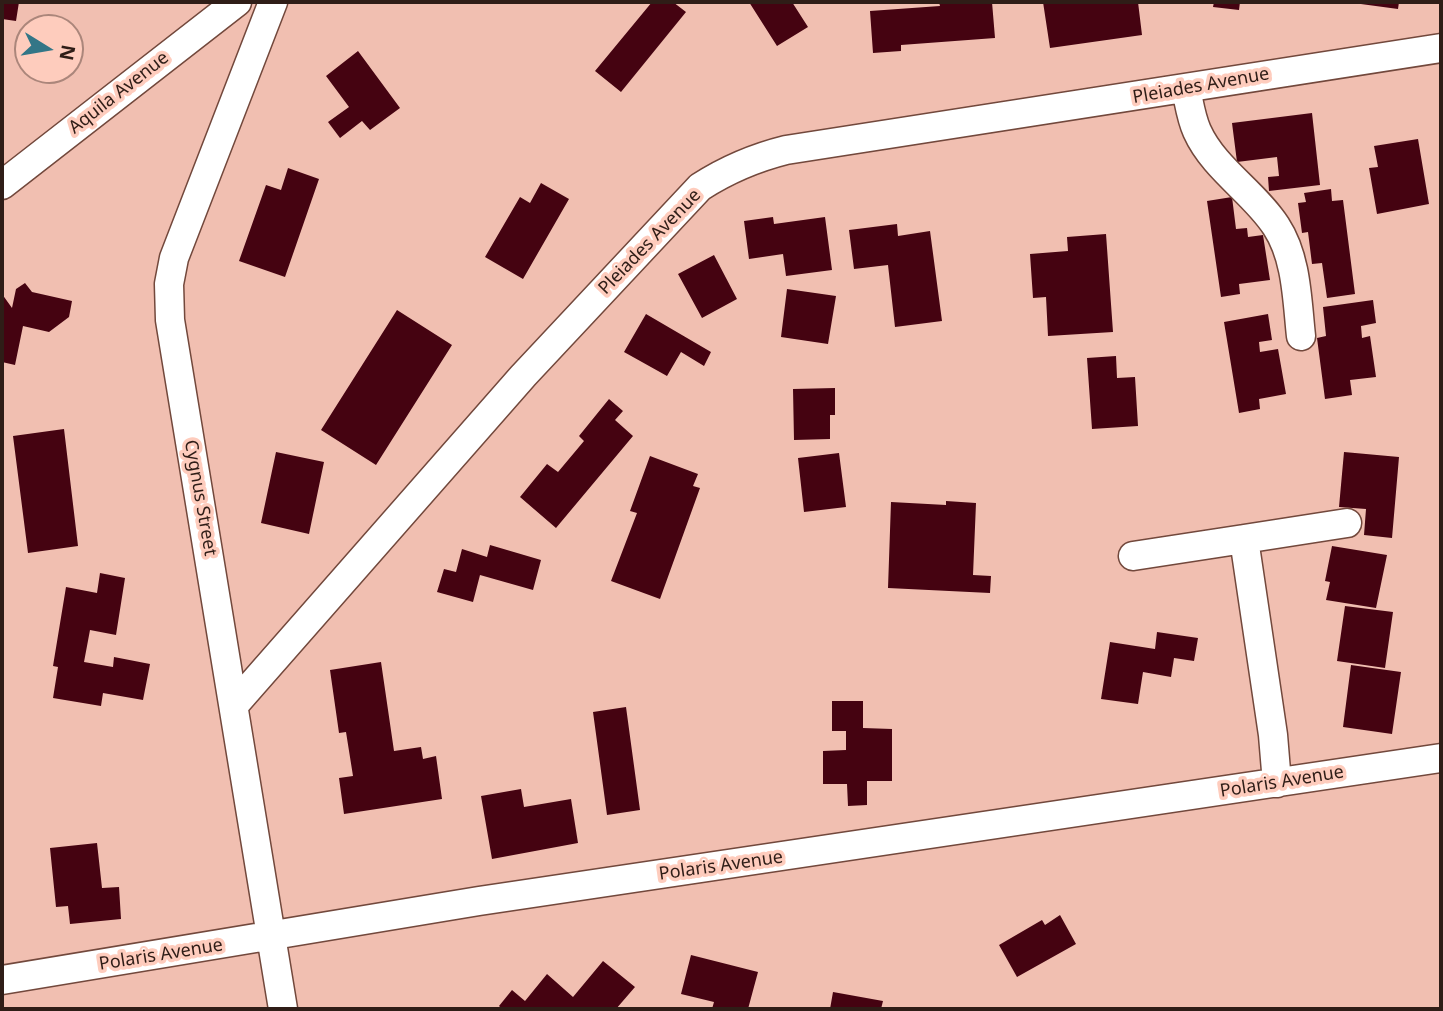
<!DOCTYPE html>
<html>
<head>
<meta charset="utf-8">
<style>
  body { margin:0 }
  #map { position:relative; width:1443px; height:1011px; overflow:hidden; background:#f1bfb1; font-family:"Noto Sans",sans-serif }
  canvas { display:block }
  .frame { position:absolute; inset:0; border:4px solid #2f1d17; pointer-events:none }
  .north { position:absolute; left:14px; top:14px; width:70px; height:70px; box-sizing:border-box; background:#feccbd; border:2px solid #ab867b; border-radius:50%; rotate:101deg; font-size:19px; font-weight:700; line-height:28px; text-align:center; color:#2f1d17 }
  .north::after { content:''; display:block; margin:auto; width:24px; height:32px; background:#337687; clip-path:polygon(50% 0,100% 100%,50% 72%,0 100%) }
</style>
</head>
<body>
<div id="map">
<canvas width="1443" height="1011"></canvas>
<div class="frame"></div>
<div class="north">N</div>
</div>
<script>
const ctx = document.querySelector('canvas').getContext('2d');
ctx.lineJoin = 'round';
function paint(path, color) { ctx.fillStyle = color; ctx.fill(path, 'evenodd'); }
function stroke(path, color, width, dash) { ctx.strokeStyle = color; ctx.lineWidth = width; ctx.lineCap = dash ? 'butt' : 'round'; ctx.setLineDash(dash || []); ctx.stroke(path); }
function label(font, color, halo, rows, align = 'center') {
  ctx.font = font + ' "Noto Sans",sans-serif'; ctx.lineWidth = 7; ctx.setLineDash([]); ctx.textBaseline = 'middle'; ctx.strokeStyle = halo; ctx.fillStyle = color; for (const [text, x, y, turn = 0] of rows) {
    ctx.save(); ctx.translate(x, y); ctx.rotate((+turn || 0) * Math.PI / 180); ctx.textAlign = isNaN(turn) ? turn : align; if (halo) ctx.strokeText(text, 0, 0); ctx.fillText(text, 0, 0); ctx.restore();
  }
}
paint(new Path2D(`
  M2,2H19L16,21L2,19Z
  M652,2H673L686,12L621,92L595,71Z
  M749,2H792L808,27L777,46Z
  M939,2H992L995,38L901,45V51L873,53L870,11L940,6Z
  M1043,2H1138L1142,35L1050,48Z
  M1214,2H1240L1239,10L1213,7Z
  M1346,2H1399L1398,9Z
  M358,51L400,108L370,130L362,121L340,138L328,122L349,107L326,76Z
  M1312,113L1320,185L1269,191L1268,177L1279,176L1277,157L1237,162L1232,123Z
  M1418,139L1429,204L1377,214L1369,168L1378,167L1374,146Z
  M288,168L319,179L285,277L239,261L266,185L281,190Z
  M541,183L569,199L523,279L485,257L520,197L530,203Z
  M1331,189L1332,201L1343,200L1355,294L1327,298L1322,263L1312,264L1308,232L1302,233L1298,203L1306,202L1304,193Z
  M1232,197L1236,229L1247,228L1248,237L1263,235L1270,280L1239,284L1240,294L1221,297L1207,201Z
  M773,217L774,224L825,217L832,270L786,276L783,254L749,259L744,221Z
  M897,224L898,236L930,231L942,321L895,327L888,265L854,269L849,230Z
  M1106,234L1113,332L1048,336L1046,297L1033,298L1030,254L1068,251L1067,237Z
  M714,255L737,299L702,318L678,274Z
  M25,283L32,292L72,301L69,317L49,332L23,326L15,365L2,362V294L12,308L16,289Z
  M787,289L836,296L828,344L781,337Z
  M1373,300L1376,323L1361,326L1362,338L1370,336L1376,377L1350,380L1352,395L1325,399L1317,338L1326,336L1323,307Z
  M397,310L452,345L376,465L321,430Z
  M646,314L711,352L704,366L681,352L667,376L624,352Z
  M1268,314L1272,340L1259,342L1260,352L1278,349L1286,394L1259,399L1260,409L1239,413L1224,322Z
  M1116,356L1117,378L1135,377L1138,426L1092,429L1087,358Z
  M835,388V415H830V439L794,440L793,389Z
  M609,399L623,411L615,420L633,436L556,528L520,497L547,464L558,472L584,441L579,436Z
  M64,429L78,546L28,553L13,436Z
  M276,452L324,462L309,534L261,523Z
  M1344,452L1399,457L1392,538L1364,535L1366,509L1339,507Z
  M839,453L846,507L804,512L798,458Z
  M650,456L698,474L693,486L700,488L660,599L611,581L637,513L630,511Z
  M946,501L976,503L973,575L991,576L990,593L888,588L891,502L946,505Z
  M490,545L541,560L533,590L480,575L473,602L437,592L444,569L456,572L462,549L487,557Z
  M1332,546L1387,555L1376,608L1326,600L1330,582L1325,581Z
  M100,573L125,578L116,635L90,630L84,662L113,667L114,657L150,664L143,700L103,693L101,706L53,698L58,667L53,666L66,587L97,593Z
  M1345,606L1393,612L1385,668L1337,661Z
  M1157,632L1198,638L1194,661L1174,658L1171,677L1143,672L1138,704L1101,699L1110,642L1155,649Z
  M381,662L394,751L421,747L423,759L436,756L442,799L344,814L339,778L353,776L346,732L339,733L330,670Z
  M1351,665L1401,672L1392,734L1343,727Z
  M832,701H863V728L892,729V781H867V805L848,806L847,784H823V751L846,750V731H832Z
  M626,707L640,810L607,815L593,712Z
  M521,789L524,807L571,799L578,843L492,859L481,796Z
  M97,843L102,888L119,887L121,919L70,924L68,906L56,907L50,848Z
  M1060,915L1076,944L1017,977L999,945L1042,920L1045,925Z
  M691,955L758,972L748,1009H712L714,1002L681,994Z
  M603,961L635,987L616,1009H502L499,1006L512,990L525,1001L547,974L573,997Z
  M833,992L883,1001L881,1009H830Z`), '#450311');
const minor = new Path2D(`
  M273,2L174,258L169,284L170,320L283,1009
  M1186,89C1189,102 1191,118 1197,131C1214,169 1254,192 1276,226C1297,258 1297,300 1301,336
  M2,185L237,2
  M1244,539L1347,523
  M1133,556L1244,539L1273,735L1277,783
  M235,704L523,376L700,187C728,169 754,158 786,150L1441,48
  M2,980L479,901L1441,758`);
stroke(minor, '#72483c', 31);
stroke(minor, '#fff', 28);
label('18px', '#2f1d17', '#feccbd', [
  ["Pleiades Avenue",1201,86,-10],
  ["Aquila Avenue",119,93,-38],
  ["Pleiades Avenue",650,242,-46],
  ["Cygnus Street",200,498,80],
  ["Polaris Avenue",1282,782,-9],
  ["Polaris Avenue",721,866,-8],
  ["Polaris Avenue",161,955,-9]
]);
</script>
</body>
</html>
